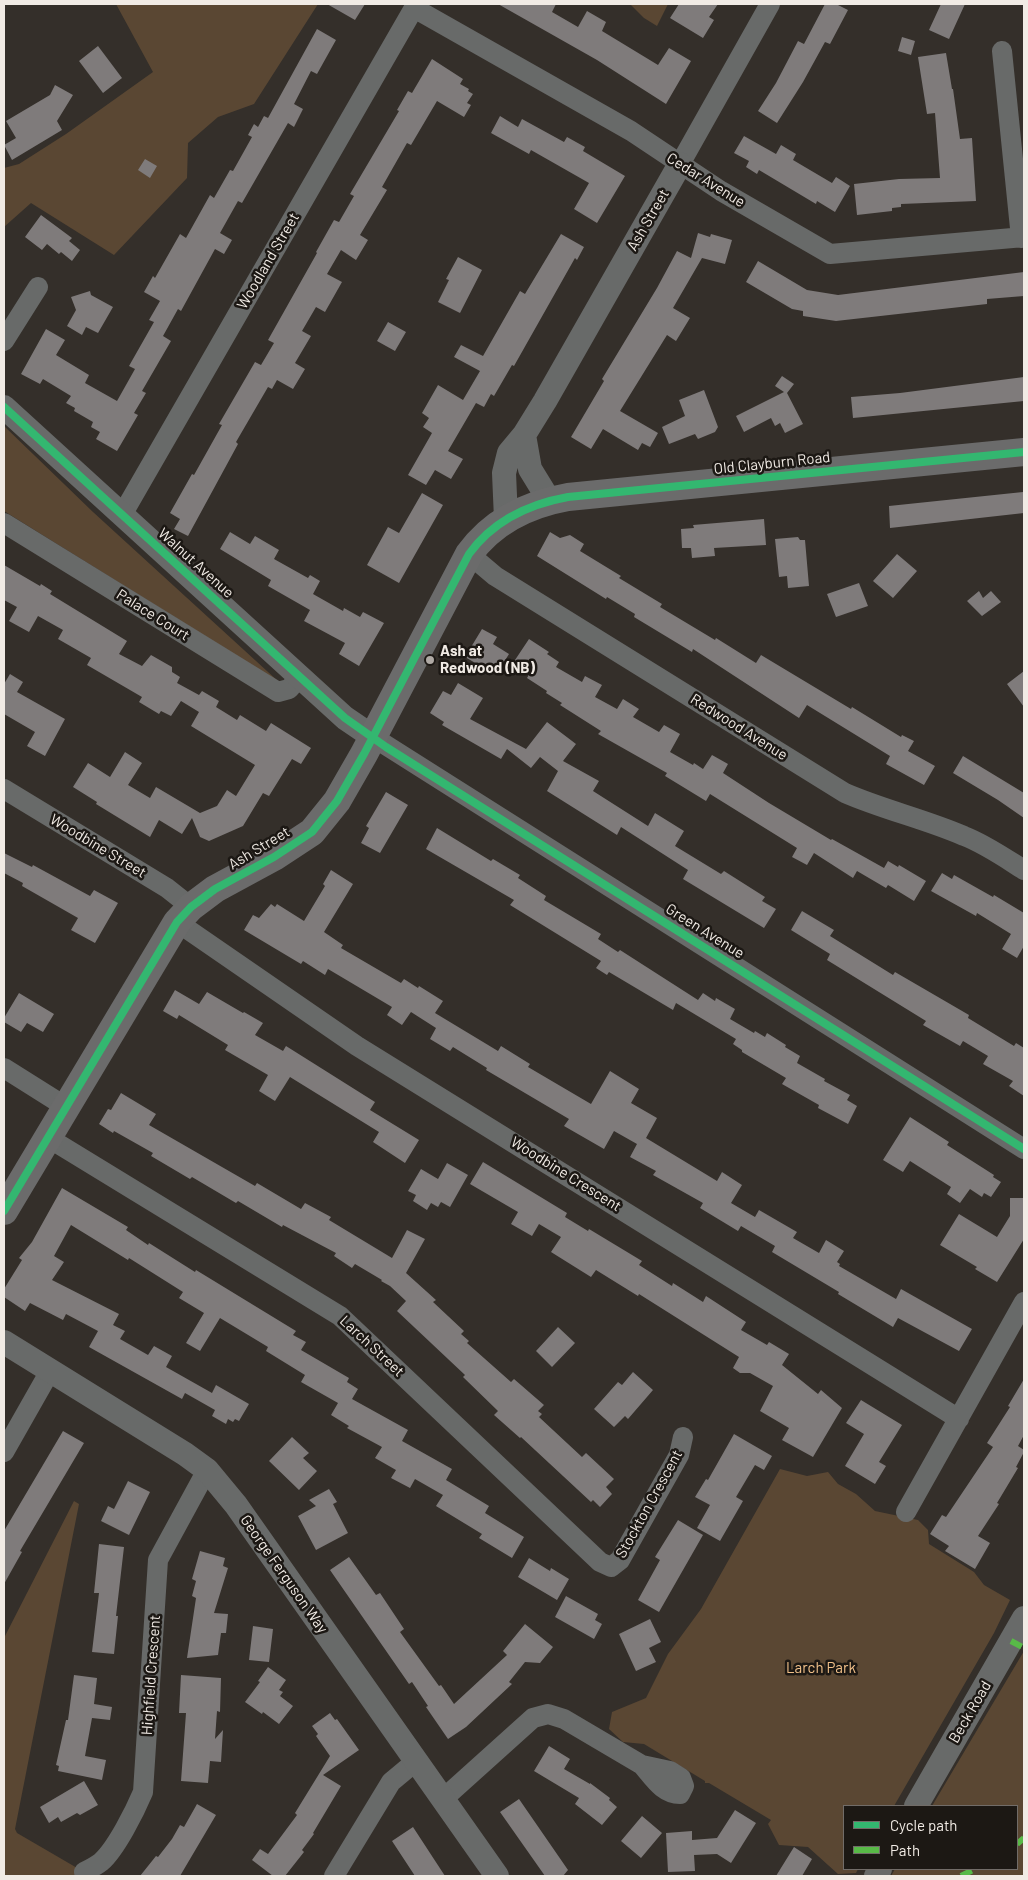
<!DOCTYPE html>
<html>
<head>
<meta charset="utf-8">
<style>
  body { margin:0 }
  #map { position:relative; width:1028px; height:1880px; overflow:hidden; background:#342f2a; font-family:Barlow,sans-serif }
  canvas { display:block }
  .frame { position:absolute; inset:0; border:5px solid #f1ebe5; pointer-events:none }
  .legend { position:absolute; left:843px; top:1805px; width:175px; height:65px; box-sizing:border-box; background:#1c1814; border:1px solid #716c68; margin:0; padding:6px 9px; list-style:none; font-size:15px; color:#f1ebe5 }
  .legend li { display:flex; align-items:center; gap:10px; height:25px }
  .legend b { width:25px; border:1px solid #716c68 }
</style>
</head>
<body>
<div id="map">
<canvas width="1028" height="1880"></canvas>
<div class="frame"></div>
<ul class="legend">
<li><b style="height:6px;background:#33b770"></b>Cycle path</li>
<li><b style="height:6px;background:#58b947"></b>Path</li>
</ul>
</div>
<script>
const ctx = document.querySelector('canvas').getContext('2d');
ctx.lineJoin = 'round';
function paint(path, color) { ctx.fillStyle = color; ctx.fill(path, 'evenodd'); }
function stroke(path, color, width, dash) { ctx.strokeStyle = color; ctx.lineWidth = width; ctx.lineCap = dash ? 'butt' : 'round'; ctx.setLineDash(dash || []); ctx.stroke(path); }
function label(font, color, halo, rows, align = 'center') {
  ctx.font = font + ' Barlow,sans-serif'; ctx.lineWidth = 5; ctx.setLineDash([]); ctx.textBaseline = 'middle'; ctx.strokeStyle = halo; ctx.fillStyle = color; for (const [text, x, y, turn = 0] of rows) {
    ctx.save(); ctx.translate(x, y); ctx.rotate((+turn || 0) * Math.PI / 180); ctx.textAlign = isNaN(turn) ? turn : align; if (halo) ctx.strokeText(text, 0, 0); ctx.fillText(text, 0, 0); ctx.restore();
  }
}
paint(new Path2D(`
  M116,4H318L254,104L218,117L188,143L187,178L114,255L31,203L4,227V168L19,164L66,134L153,72Z
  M630,4H668L657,26L644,18Z
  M4,426L93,512L279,682L4,511Z
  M780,1469L807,1476L828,1472L838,1484L856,1494L875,1511L918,1520L928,1530L929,1544L974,1572L984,1585L1010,1600L994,1633L894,1806H844V1869H858L856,1873L838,1874L808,1847L779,1845L768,1824L771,1820L709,1783H705V1781L644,1744L623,1742L609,1729L612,1712L646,1698L668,1654L701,1609Z
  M74,1501L79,1504L15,1829L17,1833L84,1872L83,1876H4V1638Z
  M1024,1651V1876H891L895,1869H1017V1806H932Z`), '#5a4733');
paint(new Path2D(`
  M327,4H365L355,20Z
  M498,4H556L552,12L578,27L587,11L606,22L602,31L658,65L669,48L691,61L666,104L597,60Z
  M679,4H718L709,17L714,20L703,38L670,18Z
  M825,4H836L848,10L830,44L825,42L803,82L777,123L758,111L776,83L798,41L804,44Z
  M941,4H965L949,39L929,30Z
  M317,29L336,40L317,74L311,71L294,104L303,109L294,127L288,123L242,203L238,201L220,233L232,240L224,254L215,249L181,311L178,309L163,336L171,341L142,391L146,393L134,413L138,415L117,451L96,439L100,432L91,427L93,422L74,411L75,408L66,403L71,396L43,379L40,384L21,374L46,329L65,340L56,355L89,375L85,383L117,401L135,369L129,366L154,322L149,320L160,301L144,292L153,276L155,278L180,234L186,238L210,195L214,198L230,170L233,171L252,137L248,135L254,124L258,127L264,116L268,118Z
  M902,37L915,41L911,55L898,51Z
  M98,46L122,78L103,93L79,61Z
  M946,53L952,89H953L960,139L972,138L976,201L901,204V207L892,208V211L857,215L854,184L899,179L940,178L935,113L927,114L918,57Z
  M432,59L463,79L460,84L469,89L468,91L473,94L467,103L471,105L464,117L437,101L411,145L407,143L382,187L387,190L360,235L368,240L356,260L341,250L327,274L342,282L325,312L316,307L302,331L311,336L295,363L305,369L293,389L277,380L272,389L268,387L236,442L238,444L188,536L174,529L180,519L170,513L192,474L194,475L222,425L219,424L255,362L261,365L274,343L268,340L317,253L316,252L334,220L339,222L354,196L350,194L399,111L397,110L408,91L412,93Z
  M55,85L73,95L57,121L62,130L12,160L4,145L16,138L6,121L50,95Z
  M500,116L518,127L522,119L564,142L567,137L585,147L583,151L625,176L597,223L574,209L589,183L531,150L529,154L491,133Z
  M744,136L776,154L781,145L796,154L793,160L832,183L836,177L850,186L835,212L817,201L816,204L759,170L757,174L746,167L749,161L734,153Z
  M145,159L157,166L150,178L138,170Z
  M41,215L72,238L69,241L80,250L72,261L61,252L59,254L47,244L42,250L25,237Z
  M698,233L710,237L711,234L732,240L725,264L702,258L673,308L690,318L676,341L667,335L620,411L658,433L650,447L642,443L638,450L603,429L591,449L571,437L604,381L602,379L657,288L677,251L691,258Z
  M561,234L584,247L577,260L575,258L514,366L512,365L494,396L491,394L484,407L476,403L448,451L463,459L451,479L435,470L426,485L408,475L432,433L423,427L429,418L422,413L438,385L463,400L480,371L454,357L461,345L483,356L520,291L525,294Z
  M458,257L482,270L460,313L438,302L449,280L446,279Z
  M758,261L807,290L838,295L1024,272V296L987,299V304L836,321L803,316V311L792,309L746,282Z
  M90,291L91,295L113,307L98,333L86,327L82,335L67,326L76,310L71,297Z
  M388,322L406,332L395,351L377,341Z
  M782,376L794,384L787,393L803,424L785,433L780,423L775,426L771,418L744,432L736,416L784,392L775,386Z
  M1024,377V401L853,418L851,397L900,393Z
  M704,390L718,427L715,432L698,439L695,434L669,444L662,427L685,416L679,400Z
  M1023,492L1024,513L890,528L889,506Z
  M422,493L443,505L399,583L367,565L388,527L399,533Z
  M764,519L766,545L714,548L715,556L692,558L691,548H682L681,529L694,528L693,525Z
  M230,532L250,544L255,536L279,550L274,559L308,578L310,575L320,581L313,594L343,611L344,608L360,617L363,612L384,623L359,666L339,654L345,643L304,621L310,610L268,586L271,580L220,549Z
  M550,532L560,538L570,535L584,544L580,551L621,576L619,578L662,604L660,607L715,640L716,638L756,663L761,655L851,709L852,707L901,737L902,735L914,741L908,751L935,766L924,785L886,764L890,756L807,705L799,718L693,649L692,652L634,617L635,614L607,597L606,599L537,556Z
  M798,537L800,540H805L809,586L788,588L787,576L779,577L775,539Z
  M897,554L917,571L893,598L873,581Z
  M4,565L40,586L41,584L52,591L50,594L127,641L119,654L142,666L151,655L172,667V672L180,677L177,683L199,695L202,691L219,701L216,707L237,720L240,715L266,731L271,723L311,748L301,764L292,759L269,796L263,793L243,826L209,841L200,837L192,818L182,834L159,820L150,837L96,804L97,802L73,787L88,763L110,777L125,752L142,763L128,785L150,798L156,787L200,813L217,806L227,790L236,796L255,765L191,726L199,712L181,701L171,716L161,711L159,714L139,702L142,697L87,665L91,658L58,639L63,630L38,616L29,632L9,621L17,607L4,600Z
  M859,583L868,606L836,617L827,594Z
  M979,591L983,598L991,591L1001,602L982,616L967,601Z
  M482,629L497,637L493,644L509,654L496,675L465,657Z
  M529,639L549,652L547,654L559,662L556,667L582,682L585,676L602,685L595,697L617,709L623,699L639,709L633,717L659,732L664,725L680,734L670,752L693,765L694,763L703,769L712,755L728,764L723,773L769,803L831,840L832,839L884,868L888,861L898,867L899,865L926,881L914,901L888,885L886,888L857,871L853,878L814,853L807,865L792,857L797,848L710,794L706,801L665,776L667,773L598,734L601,731L560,705L562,703L546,693L547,691L527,678L530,673L513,663Z
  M1024,671V707L1007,684Z
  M10,674L23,682L17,692L65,719L45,756L27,746L35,732L4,714V684Z
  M458,683L483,698L470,719L526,749L547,722L576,744L563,761L599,781L593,791L648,826L655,813L684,831L675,846L721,874L724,871L765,897L762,901L776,909L764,928L683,879L688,870L621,827L617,835L547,791L558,771L540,757L531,768L507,749L501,759L442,725L444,722L430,713L443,691L451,695Z
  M963,756L1024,793V818L998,800L953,773Z
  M386,792L408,805L380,853L361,843L369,828L366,826Z
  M437,828L491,861L493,859L520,875L518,878L546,896L544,900L601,934L598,939L618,952L620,950L698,1000L703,993L715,1001L716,998L735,1009L730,1019L754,1033L755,1031L765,1037L767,1033L786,1045L785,1047L800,1056L797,1063L825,1079L824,1081L850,1095L847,1100L857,1106L848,1124L818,1108L819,1105L782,1084L786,1078L742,1052V1050L733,1044L736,1039L676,1003L673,1010L609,972L607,975L596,968L601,961L510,905L514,900L426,849Z
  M4,853L32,867L33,865L90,896L94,890L118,903L95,943L71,930L78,918L22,886L23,883L4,873Z
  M331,870L353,884L324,932L343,945L341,948L401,983L404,979L418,988L419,986L443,1001L435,1013L498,1051L501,1046L530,1064L528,1067L591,1104L610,1071L639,1089L631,1103L657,1118L646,1138L717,1181L722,1172L742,1185L731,1203L755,1217L759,1210L797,1232L793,1238L819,1253L826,1240L844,1251L837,1262L840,1264L839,1266L896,1299L901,1289L972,1329L959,1351L898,1318L893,1327L838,1294L839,1292L772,1252L775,1246L741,1226L738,1231L700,1208L703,1203L653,1175L656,1171L630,1157L637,1144L614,1131L604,1149L564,1126L569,1119L486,1070L487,1068L453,1047L450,1051L430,1039L436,1028L411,1012L402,1025L387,1015L392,1007L328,969L325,975L303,961L301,964L244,930L253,915L259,918L271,904L275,907L277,904L304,921L325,886L323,884Z
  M942,873L952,879L954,875L993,897L994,895L1024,913V946L1017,958L1002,949L1011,934L977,913L976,916L931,891Z
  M802,911L834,930L830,936L893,975L895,972L969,1015L968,1018L1014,1046L1016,1043L1024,1048V1096L1009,1086L1013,1081L983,1064L988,1056L963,1041L960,1046L923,1025L926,1021L827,960L830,954L791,930Z
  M175,990L199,1004L207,992L243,1013L244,1012L263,1023L255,1035L283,1051L286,1046L375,1102L370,1110L419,1140L405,1163L373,1142L379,1132L290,1077L275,1101L259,1091L268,1075L225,1050L228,1045L179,1015L177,1019L163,1011Z
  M19,993L54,1014L43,1032L27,1023L21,1032L4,1022V1018Z
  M121,1093L156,1114L149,1125L255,1186L257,1183L301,1209L305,1203L331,1217L329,1220L392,1258L407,1230L425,1239L406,1273L436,1300L433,1302L464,1331L461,1334L469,1341L467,1343L511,1382L514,1379L544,1405L538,1411L542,1414L539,1417L582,1457L586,1453L614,1479L606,1487L612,1494L600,1507L593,1500L591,1502L521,1437L520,1438L494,1415L498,1411L463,1377L465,1375L397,1311L406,1301L390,1286L381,1281L382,1280L355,1264L352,1268L334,1256L336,1253L283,1225L282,1227L238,1201L236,1203L192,1177L190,1179L151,1156L153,1153L114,1131L113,1133L99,1124L108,1109L111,1110Z
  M910,1117L949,1142L947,1145L994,1175L993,1177L1001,1182L991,1197L984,1193L982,1197L970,1189L960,1203L947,1194L951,1187L910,1161L903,1172L883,1160Z
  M483,1162L567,1213L565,1217L588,1231L589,1229L642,1261L639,1265L672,1286L673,1283L703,1302L706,1296L746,1322L741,1330L767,1345L769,1342L789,1354L782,1365L818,1394L821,1390L842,1408L813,1457L782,1440L789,1428L760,1411L773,1386L750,1373H740L733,1368L739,1357L639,1294L638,1296L596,1270L591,1277L551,1252L561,1237L539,1224L532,1236L511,1224L518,1212L470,1184Z
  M447,1163L468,1175L450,1207L441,1202L438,1207L431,1203L427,1210L413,1201L416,1195L408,1191L421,1169L438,1179Z
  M62,1188L128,1227L126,1230L148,1245L149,1243L195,1272L196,1270L296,1331L293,1335L306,1342L301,1350L349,1378L347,1382L358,1389L352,1399L408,1430L402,1441L452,1469L446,1480L489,1506L485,1513L524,1537L512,1558L479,1538L482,1534L436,1506L443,1495L415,1479L410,1488L391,1478L396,1470L375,1458L382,1447L347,1428L349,1426L331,1415L338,1403L301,1382L305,1375L266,1351L268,1347L220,1318L200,1351L186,1343L204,1313L179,1298L183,1292L129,1258L128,1260L71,1225L54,1256L64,1262L52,1280L119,1314L113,1325L125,1331L120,1339L148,1355L154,1346L172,1356L166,1367L212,1393L216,1385L249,1404L239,1421L235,1419L233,1422L228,1419L226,1424L212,1416L215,1410L185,1393L182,1399L89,1347L98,1331L66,1314L63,1320L30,1303L25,1311L4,1297V1289L22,1260L19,1258L32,1242Z
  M1010,1198H1024V1239L997,1282L975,1269L977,1267L940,1245L959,1214L997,1237L1010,1216Z
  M558,1327L575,1343L552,1367L536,1351Z
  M633,1372L653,1390L628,1419L625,1416L614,1427L594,1409L618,1382L622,1385Z
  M1024,1379V1435L1018,1446L1024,1450V1452L1016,1467L1018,1468L997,1503L999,1504L978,1536L990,1543L975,1569L945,1551L949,1546L930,1534L942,1515L946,1517L993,1447L987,1443L1010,1407L1008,1406Z
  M861,1400L902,1425L879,1462L886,1466L875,1484L845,1466L864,1434L846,1423Z
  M63,1431L84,1443L20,1551L22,1552L4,1584V1531Z
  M734,1434L772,1456L764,1470L755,1465L736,1497L743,1501L720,1541L697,1528L710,1505L695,1497L706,1479L708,1480Z
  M292,1437L309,1453L303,1458L317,1471L299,1490L269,1461Z
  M128,1481L150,1492L129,1535L101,1521L108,1506L114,1509Z
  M329,1489L337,1502L333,1504L348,1533L316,1550L298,1516L316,1506L309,1500Z
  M678,1520L703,1535L659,1612L638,1600L660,1560L655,1557Z
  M99,1544L124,1547L116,1616H118L114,1654L92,1652L99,1593H94Z
  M200,1551L225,1558L223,1566L228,1568L214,1613L228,1614L226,1633H221L218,1655L187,1658L196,1598L192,1596L196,1581L192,1579Z
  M349,1557L376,1595L380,1593L404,1629L400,1632L439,1686L441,1685L454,1704L507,1655L503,1651L525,1624L553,1647L540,1663L525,1662L509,1682L512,1684L466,1727L448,1739L426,1707L428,1706L412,1682L409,1684L330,1570Z
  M529,1558L550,1571L551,1568L569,1579L557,1600L518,1577Z
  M566,1596L598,1614L595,1620L602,1624L594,1639L555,1617Z
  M650,1619L661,1642L649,1648L656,1662L636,1671L619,1634Z
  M253,1626L273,1629L269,1662L249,1660Z
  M268,1667L286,1680L279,1690L283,1692L280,1696L293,1706L279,1724L263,1712L262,1714L245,1702L260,1682L258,1681Z
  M74,1675L97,1678L94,1704L112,1707L110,1720L92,1718L85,1756L106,1760L102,1780L58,1771L59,1766L56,1765L66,1720H68Z
  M181,1675L221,1678L220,1712L217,1711L215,1739L223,1730L221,1762L210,1761L208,1783L181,1781L186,1713H179Z
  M330,1713L335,1720L337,1719L359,1750L323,1775L341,1786L313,1833L314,1834L302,1850L304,1852L285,1876H273L252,1860L260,1849L268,1854L297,1815L295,1813L330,1756L316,1736L318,1734L312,1726Z
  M549,1746L570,1759L564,1769L590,1784V1783L610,1798L609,1800L617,1807L602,1825L575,1804L579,1798L534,1771Z
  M84,1781L98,1805L80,1815L77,1813L61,1822L58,1817L49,1823L40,1807Z
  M519,1799L568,1870L563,1876H545L500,1812Z
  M197,1804L216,1815L180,1876H140L156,1856L158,1857L172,1839L180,1825L184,1827Z
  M735,1810L756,1823L731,1863L717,1854L694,1855L695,1871L668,1872L666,1833L692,1831V1840L717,1838Z
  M642,1816L662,1833L641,1858L621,1841Z
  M413,1827L445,1876H415L392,1841Z
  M794,1847L812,1859L802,1876H776Z`), '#7f7b7b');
stroke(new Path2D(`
  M1002,51L1021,238
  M680,164L770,4
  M4,341L38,287
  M122,515L414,8L631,131L721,191L830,254L1024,237
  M4,523L278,692L289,689L300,677
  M469,554L495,576L845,793C884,810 925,819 964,836C985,844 1005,858 1024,870
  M373,737L1024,1149
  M4,789L167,888L191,907
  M177,922L357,1046L959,1419
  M4,1068L66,1107
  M47,1137L340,1316L600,1562L611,1567L620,1560L679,1455L683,1437
  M4,1452L50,1371
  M906,1512L1024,1302
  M443,1799L533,1718L548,1714L564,1719L642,1765L670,1771L681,1778L684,1786L680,1794C662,1794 653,1777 642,1765
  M84,1872C90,1869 96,1866 101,1862C116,1849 135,1811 143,1792L158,1560L207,1470
  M334,1876L391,1782L415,1762`), '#686a69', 20);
stroke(new Path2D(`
  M4,407L300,677L345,718L373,737
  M524,435L530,469L549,500
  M506,519L504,473L509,453L524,435L545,401L680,164
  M4,1342L185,1454L207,1470L236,1505L497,1876
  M916,1806L1024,1618
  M876,1876L880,1869`), '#686a69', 24);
stroke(new Path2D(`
  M4,1211L177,922L191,907L215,889L274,857L312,832L337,801L364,754L469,554C493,521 529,504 568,497L1024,452`), '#6b6b6b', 28);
stroke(new Path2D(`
  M1011,1641L1024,1648
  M1017,1844L1024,1838
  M961,1876L975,1869`), '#58b947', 6, [12, 6]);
stroke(new Path2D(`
  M4,407L345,718L386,747L1024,1149
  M4,1211L177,922L191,907L215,889L274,857L312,832L337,801L364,754L469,554C493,521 529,504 568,497L1024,452`), '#33b770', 8);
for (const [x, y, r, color] of [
  [430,660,5,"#afa9a4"]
]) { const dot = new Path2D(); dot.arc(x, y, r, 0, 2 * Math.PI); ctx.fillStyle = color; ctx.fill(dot); stroke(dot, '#1c1814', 2); }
label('15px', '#f1ebe5', '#1c1814', [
  ["Cedar Avenue",706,180,32],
  ["Ash Street",648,220,-60],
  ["Woodland Street",268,261,-60],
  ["Old Clayburn Road",772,463,-6],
  ["Walnut Avenue",196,563,42],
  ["Palace Court",153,615,32],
  ["Redwood Avenue",739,727,32],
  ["Woodbine Street",98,846,31],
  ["Ash Street",259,848,-31],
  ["Green Avenue",705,931,32],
  ["Woodbine Crescent",566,1174,32],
  ["Larch Street",372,1346,43],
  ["Stockton Crescent",649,1504,-61],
  ["George Ferguson Way",284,1574,55],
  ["Highfield Crescent",151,1675,-86],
  ["Beck Road",970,1712,-60]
]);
label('bold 15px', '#f1ebe5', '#1c1814', [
  ["Ash at",440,651],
  ["Redwood (NB)",440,668]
], 'left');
label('15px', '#f1c089', '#1c1814', [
  ["Larch Park",821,1668]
]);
</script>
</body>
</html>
